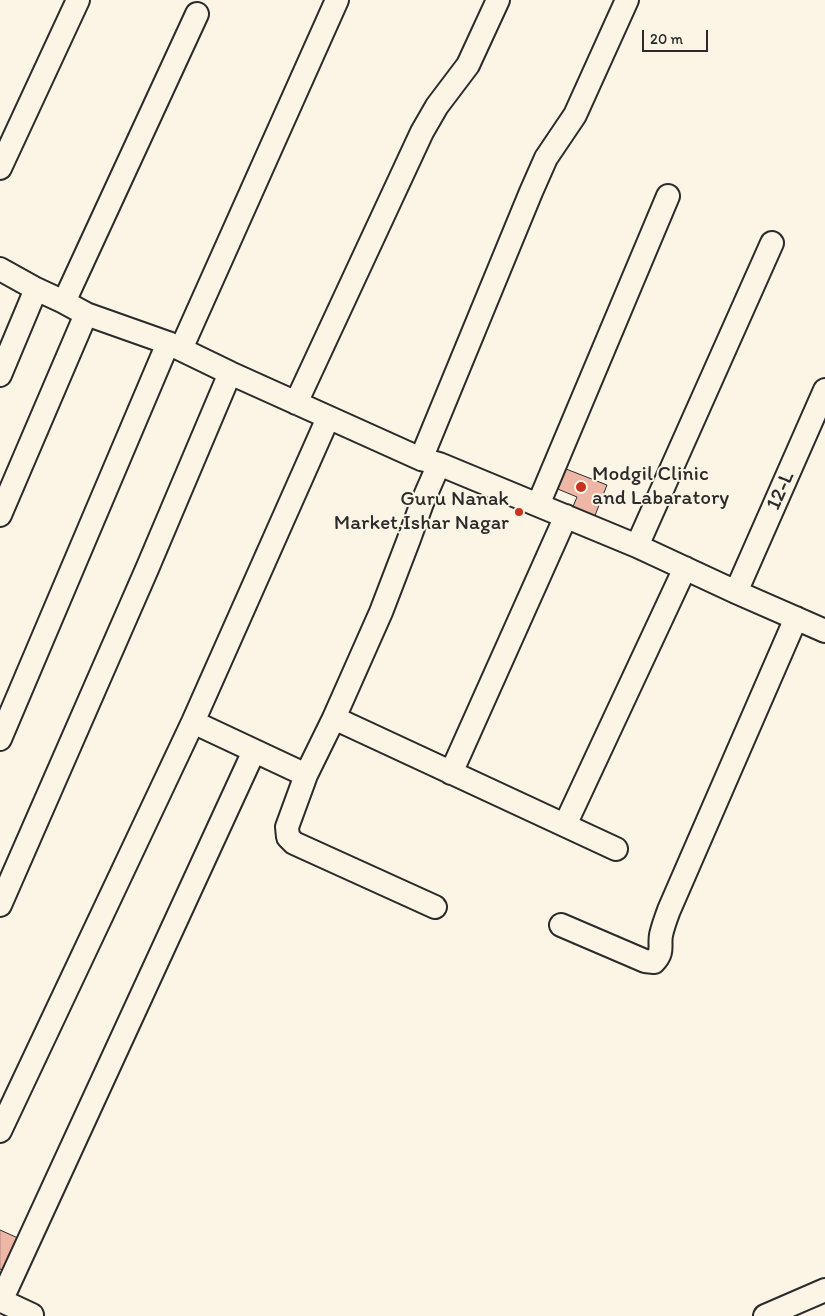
<!DOCTYPE html>
<html>
<head>
<meta charset="utf-8">
<style>
  body { margin:0 }
  #map { position:relative; width:825px; height:1316px; overflow:hidden; background:#fcf5e5; font-family:Itim,sans-serif }
  canvas { display:block }
  .scale { position:absolute; left:642px; top:30px; width:66px; height:22px; box-sizing:border-box; border:2px solid #2b2b2b; border-top:0; padding-left:6px; font-size:15px; line-height:18px; white-space:nowrap; color:#2b2b2b; -webkit-text-stroke:4px #fcf5e5; paint-order:stroke }
</style>
</head>
<body>
<div id="map">
<canvas width="825" height="1316"></canvas>
<div class="scale">20 m</div>
</div>
<script>
const ctx = document.querySelector('canvas').getContext('2d');
ctx.lineJoin = 'round';
function paint(path, color) { ctx.fillStyle = color; ctx.fill(path, 'evenodd'); }
function stroke(path, color, width, dash) { ctx.strokeStyle = color; ctx.lineWidth = width; ctx.lineCap = dash ? 'butt' : 'round'; ctx.setLineDash(dash || []); ctx.stroke(path); }
function label(font, color, halo, rows, align = 'center') {
  ctx.font = font + ' Itim,sans-serif'; ctx.lineWidth = 4; ctx.setLineDash([]); ctx.textBaseline = 'middle'; ctx.strokeStyle = halo; ctx.fillStyle = color; for (const [text, x, y, turn = 0] of rows) {
    ctx.save(); ctx.translate(x, y); ctx.rotate((+turn || 0) * Math.PI / 180); ctx.textAlign = isNaN(turn) ? turn : align; if (halo) ctx.strokeText(text, 0, 0); ctx.fillText(text, 0, 0); ctx.restore();
  }
}
const building = new Path2D(`
  M561,467L607,485L594,518L572,509L577,497L553,487Z
  M0,1230L27,1242L12,1275L0,1269Z`);
paint(building, '#eeb6a5');
stroke(building, '#2b2b2b', 1);
const street = new Path2D(`
  M0,168L78,0
  M0,269L36,289L64,302L86,314L168,343L230,373L421,459L439,464L637,546L736,592L825,631
  M64,302L197,14
  M181,349L337,0
  M0,375L36,289
  M296,403L422,132L437,106L468,65L498,0
  M421,459L531,192L546,158L575,115L627,0
  M538,505L668,196
  M0,515L86,314
  M637,546L772,243
  M736,592L825,390
  M334,718L616,849
  M193,722L306,775L334,718L381,612L409,539L422,503L439,464
  M0,739L168,343
  M451,773L566,516
  M306,775L287,827L288,837L294,843L435,907
  M565,825L685,568
  M0,905L147,569L230,373
  M561,925L645,961L654,962C664,952 659,946 661,935C663,926 666,918 669,910L796,618
  M0,1131L193,722L328,418
  M0,1300L32,1315
  M1,1301L254,751
  M765,1316L825,1290`);
stroke(street, '#2b2b2b', 26);
stroke(street, '#fcf5e5', 22);
for (const [x, y, r, color] of [
  [581,487,6,"#c8321e"],
  [519,512,5,"#c8321e"]
]) { const dot = new Path2D(); dot.arc(x, y, r, 0, 2 * Math.PI); ctx.fillStyle = color; ctx.fill(dot); stroke(dot, '#fcf5e5', 2); }
label('21px', '#2b2b2b', '#fcf5e5', [
  ["Modgil Clinic",592,475],
  ["and Labaratory",592,499],
  ["Guru Nanak",509,500,"right"],
  ["Market,Ishar Nagar",509,524,"right"]
], 'left');
label('21px', '#2b2b2b', '#fcf5e5', [
  ["12-L",781,491,-66]
]);
</script>
</body>
</html>
